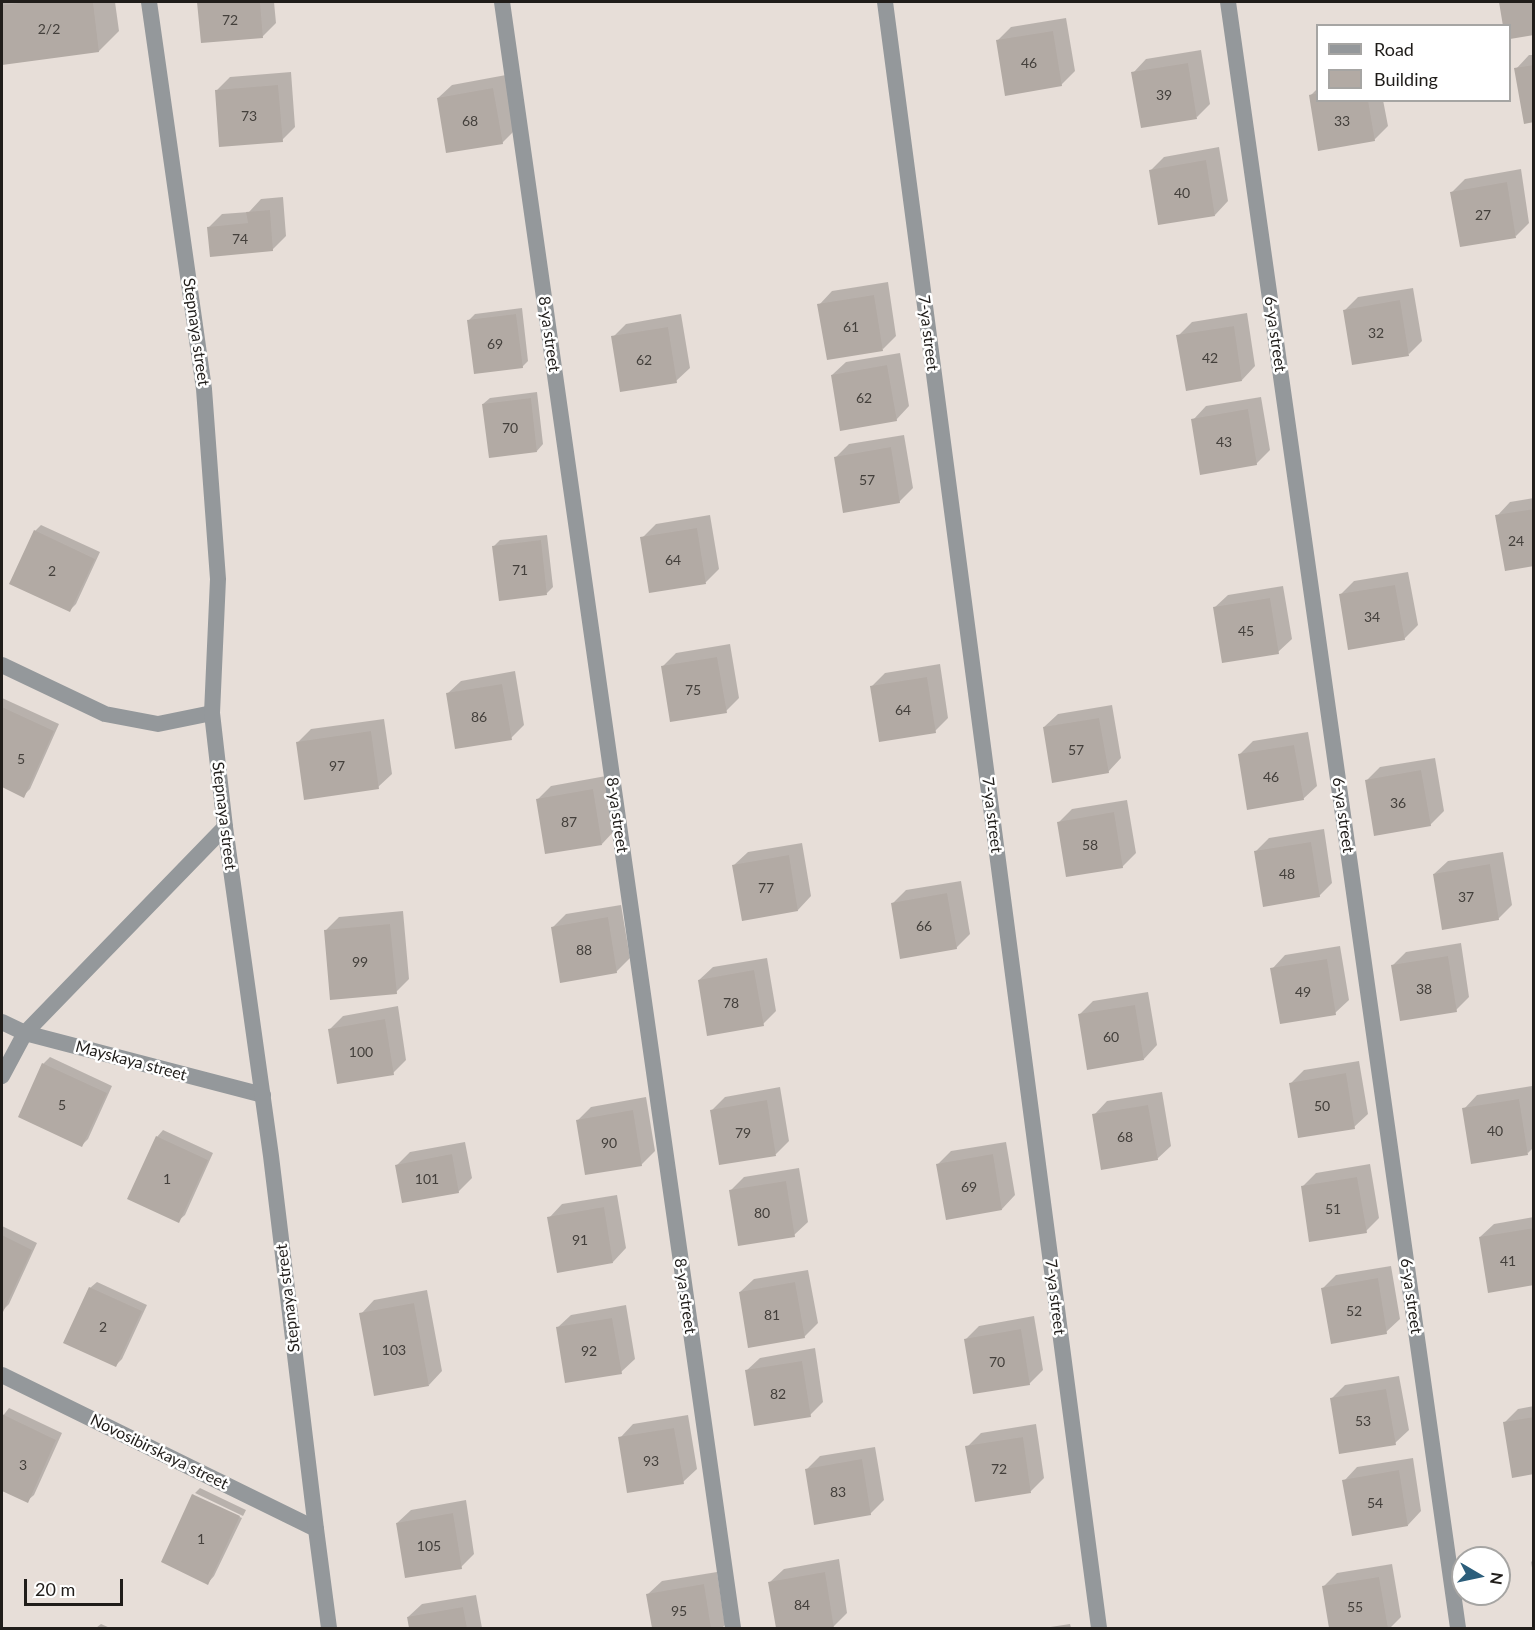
<!DOCTYPE html>
<html>
<head>
<meta charset="utf-8">
<style>
  body { margin:0 }
  #map { position:relative; width:1535px; height:1630px; overflow:hidden; background:#e7ded8; font-family:Lato,sans-serif }
  canvas { display:block }
  .frame { position:absolute; inset:0; border:3px solid #201d1a; pointer-events:none }
  .legend { position:absolute; left:1316px; top:24px; width:195px; height:78px; box-sizing:border-box; background:#fff; border:2px solid #a6a5a3; margin:0; padding:8px 10px; list-style:none; font-size:18px; color:#201d1a }
  .legend li { display:flex; align-items:center; gap:12px; height:30px }
  .legend b { width:30px; border:2px solid #a6a5a3 }
  .north { position:absolute; left:1451px; top:1546px; width:60px; height:60px; box-sizing:border-box; background:#fff; border:2px solid #a6a5a3; border-radius:50%; rotate:99deg; font-size:16px; font-weight:700; line-height:24px; text-align:center; color:#201d1a }
  .north::after { content:''; display:block; margin:auto; width:21px; height:27px; background:#2c5e7b; clip-path:polygon(50% 0,100% 100%,50% 72%,0 100%) }
  .scale { position:absolute; left:24px; top:1579px; width:99px; height:27px; box-sizing:border-box; border:3px solid #201d1a; border-top:0; padding-left:8px; font-size:18px; line-height:21px; white-space:nowrap; color:#201d1a; -webkit-text-stroke:4px #fff; paint-order:stroke }
</style>
</head>
<body>
<div id="map">
<canvas width="1535" height="1630"></canvas>
<div class="frame"></div>
<ul class="legend">
<li><b style="height:8px;background:#94989b"></b>Road</li>
<li><b style="height:16px;background:#b2aaa4"></b>Building</li>
</ul>
<div class="north">N</div>
<div class="scale">20 m</div>
</div>
<script>
const ctx = document.querySelector('canvas').getContext('2d');
ctx.lineJoin = 'round';
function paint(path, color) { ctx.fillStyle = color; ctx.fill(path, 'evenodd'); }
function stroke(path, color, width, dash) { ctx.strokeStyle = color; ctx.lineWidth = width; ctx.lineCap = dash ? 'butt' : 'round'; ctx.setLineDash(dash || []); ctx.stroke(path); }
function label(font, color, halo, rows, align = 'center') {
  ctx.font = font + ' Lato,sans-serif'; ctx.lineWidth = 5; ctx.setLineDash([]); ctx.textBaseline = 'middle'; ctx.strokeStyle = halo; ctx.fillStyle = color; for (const [text, x, y, turn = 0] of rows) {
    ctx.save(); ctx.translate(x, y); ctx.rotate((+turn || 0) * Math.PI / 180); ctx.textAlign = isNaN(turn) ? turn : align; if (halo) ctx.strokeText(text, 0, 0); ctx.fillText(text, 0, 0); ctx.restore();
  }
}
paint(new Path2D(`
  M2,2H115L119,31L99,51L2,64Z
  M199,2H274L276,23L263,36L202,41Z
  M1501,2H1534V33L1510,38V26H1505Z
  M1066,18L1075,71L1061,85L998,40L1011,27Z
  M1201,50L1210,104L1197,117L1133,73L1146,59Z
  M1529,55H1534V121L1516,69Z
  M291,72L295,127L282,140L216,91L230,77Z
  M506,75L516,129L502,143L438,98L452,85Z
  M1318,88V100H1383L1388,126L1374,140L1319,149L1311,95Z
  M1219,147L1228,201L1215,215L1151,170L1164,157Z
  M1521,169L1529,223L1516,236L1452,192L1465,179Z
  M283,197L286,236L272,250L209,227L222,214L249,212L261,199Z
  M888,282L896,336L883,349L819,305L832,291Z
  M1413,288L1422,341L1409,354L1345,310L1358,297Z
  M522,308L528,361L522,367L469,320L475,314Z
  M1247,313L1255,366L1242,380L1178,336L1192,322Z
  M681,314L690,368L676,381L613,337L626,324Z
  M900,353L909,406L896,420L832,375L846,362Z
  M537,392L543,444L537,451L483,404L490,398Z
  M1261,397L1270,450L1256,464L1193,420L1206,406Z
  M904,435L913,488L899,502L836,457L849,444Z
  M1534,498V565L1497,516L1510,502Z
  M710,515L719,569L706,582L651,591L642,538L656,524Z
  M41,525L100,552L76,604L70,610L35,531Z
  M547,535L553,587L547,593L500,599L493,547L500,540Z
  M1408,572L1418,625L1404,639L1340,595L1354,581Z
  M1283,586L1292,639L1278,652L1214,608L1228,595Z
  M730,644L739,698L726,711L662,667L676,653Z
  M940,664L948,718L935,731L871,687L885,673Z
  M515,671L524,725L511,738L447,694L461,681Z
  M2,698L59,724L30,789L23,796L2,786Z
  M1112,705L1121,758L1108,772L1044,727L1058,714Z
  M384,719L392,774L378,787L297,743L311,729Z
  M1308,732L1317,786L1303,799L1239,755L1253,741Z
  M1435,758L1444,811L1430,825L1367,780L1380,767Z
  M606,776L615,830L602,844L538,799L551,786Z
  M1127,800L1136,853L1122,867L1059,822L1072,809Z
  M1324,829L1332,883L1319,896L1255,852L1269,838Z
  M802,843L811,896L798,910L734,865L748,852Z
  M1503,852L1512,905L1498,919L1434,874L1448,861Z
  M961,881L970,934L956,948L893,903L906,890Z
  M621,905L630,958L616,972L553,927L566,914Z
  M403,911L409,979L396,992L325,931L339,917Z
  M1461,943L1469,997L1456,1010L1392,966L1406,952Z
  M1340,946L1349,1000L1335,1013L1272,969L1285,955Z
  M767,958L776,1011L763,1024L699,980L713,967Z
  M1148,992L1157,1045L1144,1059L1080,1014L1093,1001Z
  M398,1006L406,1060L393,1073L330,1029L343,1016Z
  M50,1057L112,1086L88,1139L82,1145L43,1064Z
  M1359,1061L1368,1114L1354,1127L1291,1083L1304,1070Z
  M1532,1086L1534,1095V1147L1528,1153L1464,1109L1477,1095Z
  M780,1087L789,1141L776,1154L721,1164L712,1110L725,1097Z
  M1162,1092L1171,1146L1157,1159L1094,1115L1107,1101Z
  M646,1097L655,1151L641,1165L578,1120L591,1107Z
  M163,1130L213,1153L185,1215L178,1221L157,1137Z
  M465,1142L472,1178L458,1192L397,1165L410,1152Z
  M1006,1142L1015,1195L1002,1209L938,1164L951,1151Z
  M1370,1164L1379,1218L1366,1231L1302,1187L1316,1173Z
  M799,1168L808,1222L794,1235L730,1191L744,1177Z
  M617,1195L626,1248L613,1262L549,1218L562,1204Z
  M1534,1217V1284L1480,1237L1494,1224Z
  M2,1226L37,1243L9,1304L3,1310H2Z
  M1391,1266L1400,1319L1386,1332L1323,1288L1336,1275Z
  M808,1270L818,1323L804,1337L740,1292L754,1279Z
  M97,1282L147,1305L122,1359L116,1365L90,1288Z
  M427,1290L442,1371L429,1385L361,1314L374,1300Z
  M626,1305L635,1359L621,1372L557,1328L571,1315Z
  M1034,1316L1043,1370L1029,1384L966,1339L979,1326Z
  M815,1348L823,1402L810,1415L746,1371L760,1358Z
  M1399,1376L1409,1430L1395,1443L1331,1399L1345,1385Z
  M1534,1406V1473L1505,1422L1518,1409Z
  M9,1408L62,1433L34,1495L27,1501L2,1489V1417Z
  M688,1415L697,1469L683,1482L620,1438L633,1424Z
  M1036,1424L1044,1478L1031,1491L976,1500L967,1447L981,1433Z
  M875,1447L884,1500L870,1514L807,1469L820,1456Z
  M1413,1458L1421,1511L1408,1525L1344,1481L1357,1467Z
  M200,1488L246,1510L243,1516L195,1493Z
  M194,1494V1496L242,1518L214,1576L208,1583L163,1562Z
  M466,1500L474,1554L461,1567L397,1523L411,1510Z
  M839,1559L847,1613L834,1626L821,1628H778L770,1582L784,1569Z
  M1534,1559V1579L1531,1562Z
  M1392,1564L1401,1617L1390,1628H1331L1324,1586L1337,1573Z
  M717,1572L725,1625L722,1628H654L648,1594L662,1581Z
  M476,1595L482,1628H410L408,1617L422,1604Z
  M101,1624L110,1628H96Z
  M1070,1624L1071,1628H1044Z`), '#0003');
paint(new Path2D(`
  M31,2H93L99,52L2,65V5Z
  M197,2H260L263,38L201,43Z
  M1499,2H1534V35L1510,39V26H1503Z
  M1053,31L1062,86L1005,96L996,40Z
  M1188,63L1197,119L1141,128L1131,72Z
  M1534,65V122L1524,124L1514,68Z
  M278,85L283,142L219,147L215,90Z
  M493,88L503,144L446,153L437,98Z
  M1318,93V100H1368L1375,141L1318,151L1309,95Z
  M1206,160L1215,216L1158,225L1149,170Z
  M1507,182L1516,238L1460,247L1450,192Z
  M270,210L273,251L210,257L207,227L248,223L246,212Z
  M874,295L883,351L827,360L817,304Z
  M1400,300L1409,356L1352,365L1343,310Z
  M516,314L523,368L474,374L467,320Z
  M1234,326L1242,381L1186,391L1176,335Z
  M668,327L677,383L620,392L611,336Z
  M887,365L897,421L840,431L831,375Z
  M531,398L537,452L489,458L482,404Z
  M1248,409L1257,465L1200,475L1191,419Z
  M891,447L900,503L843,513L834,457Z
  M1534,509V566L1505,571L1495,515Z
  M697,528L706,584L649,593L640,537Z
  M34,530L95,559L70,612L9,584Z
  M541,540L547,595L499,601L492,546Z
  M1395,585L1405,640L1348,650L1339,594Z
  M1270,598L1279,654L1222,663L1213,607Z
  M717,657L727,713L670,722L661,666Z
  M927,677L936,733L879,742L870,686Z
  M502,684L512,740L455,749L446,693Z
  M2,707L54,731L24,798L2,787Z
  M1099,718L1109,773L1052,783L1043,727Z
  M371,731L379,789L304,800L296,742Z
  M1294,745L1304,800L1247,810L1238,754Z
  M1421,770L1431,826L1374,836L1365,780Z
  M593,789L602,845L545,854L536,799Z
  M1114,812L1123,868L1066,877L1057,822Z
  M1311,842L1320,897L1263,907L1254,851Z
  M789,855L798,911L742,921L732,865Z
  M1490,864L1499,920L1442,930L1433,874Z
  M947,893L957,949L900,959L891,903Z
  M608,917L617,973L560,983L551,927Z
  M390,924L397,994L330,1000L324,930Z
  M1448,956L1457,1012L1400,1021L1391,965Z
  M1327,959L1336,1015L1280,1024L1270,968Z
  M754,970L764,1026L707,1036L698,980Z
  M1135,1005L1144,1060L1087,1070L1078,1014Z
  M385,1019L394,1075L337,1084L328,1029Z
  M42,1063L107,1093L82,1147L18,1117Z
  M1346,1073L1355,1129L1298,1138L1289,1083Z
  M1519,1099L1528,1155L1471,1164L1462,1108Z
  M767,1100L776,1156L719,1165L710,1110Z
  M1148,1105L1158,1160L1101,1170L1092,1114Z
  M633,1110L642,1166L585,1175L576,1120Z
  M156,1136L208,1160L179,1223L127,1199Z
  M452,1154L459,1193L402,1203L395,1165Z
  M993,1154L1002,1210L946,1220L936,1164Z
  M1357,1177L1367,1233L1309,1242L1301,1186Z
  M786,1181L795,1237L738,1246L729,1190Z
  M604,1207L613,1263L557,1273L547,1217Z
  M1534,1228V1285L1488,1293L1479,1237Z
  M2,1235L32,1250L3,1312L2,1311Z
  M1378,1278L1387,1334L1331,1344L1321,1288Z
  M795,1282L805,1338L748,1348L739,1292Z
  M89,1287L142,1311L116,1367L63,1343Z
  M414,1303L429,1386L374,1396L359,1313Z
  M612,1318L622,1374L565,1383L556,1327Z
  M1021,1329L1030,1385L973,1394L964,1339Z
  M802,1361L811,1417L754,1426L745,1370Z
  M1386,1389L1396,1445L1339,1454L1330,1398Z
  M2,1414L56,1440L28,1503L2,1491Z
  M1534,1417V1474L1512,1478L1503,1422Z
  M674,1428L684,1484L627,1493L618,1437Z
  M1023,1437L1031,1493L975,1502L965,1446Z
  M862,1459L871,1515L814,1525L805,1469Z
  M1399,1470L1408,1526L1352,1536L1342,1480Z
  M192,1494L240,1516L208,1585L161,1562Z
  M453,1513L462,1569L405,1578L396,1523Z
  M825,1572L834,1628H776L768,1582Z
  M1379,1577L1388,1628H1329L1322,1586Z
  M704,1584L711,1628H652L646,1594Z
  M463,1607L467,1628H409L407,1617Z`), '#b2aaa4');
stroke(new Path2D(`
  M502,2L733,1628
  M885,2L1099,1628
  M1228,2L1458,1628
  M2,665L105,714L158,724L212,713
  M2,1022L25,1033L263,1095
  M2,1076L25,1033L225,827
  M2,1375L316,1529`), '#94989b', 16);
stroke(new Path2D(`
  M149,2L204,389L218,579L212,713L225,827L271,1156L316,1529L329,1628`), '#94989b', 16);
label('14px', '#44403c', null, [
  ["72",230,20],
  ["2/2",49,29],
  ["46",1029,63],
  ["39",1164,95],
  ["73",249,116],
  ["68",470,121],
  ["33",1342,121],
  ["40",1182,193],
  ["27",1483,215],
  ["74",240,239],
  ["61",851,327],
  ["32",1376,333],
  ["69",495,344],
  ["42",1210,358],
  ["62",644,360],
  ["62",864,398],
  ["70",510,428],
  ["43",1224,442],
  ["57",867,480],
  ["24",1516,541],
  ["64",673,560],
  ["71",520,570],
  ["2",52,571],
  ["34",1372,617],
  ["45",1246,631],
  ["75",693,690],
  ["64",903,710],
  ["86",479,717],
  ["57",1076,750],
  ["5",21,759],
  ["97",337,766],
  ["46",1271,777],
  ["36",1398,803],
  ["87",569,822],
  ["58",1090,845],
  ["48",1287,874],
  ["77",766,888],
  ["37",1466,897],
  ["66",924,926],
  ["88",584,950],
  ["99",360,962],
  ["38",1424,989],
  ["49",1303,992],
  ["78",731,1003],
  ["60",1111,1037],
  ["100",361,1052],
  ["5",62,1105],
  ["50",1322,1106],
  ["40",1495,1131],
  ["79",743,1133],
  ["68",1125,1137],
  ["90",609,1143],
  ["1",167,1179],
  ["101",427,1179],
  ["69",969,1187],
  ["51",1333,1209],
  ["80",762,1213],
  ["91",580,1240],
  ["41",1508,1261],
  ["52",1354,1311],
  ["81",772,1315],
  ["2",103,1327],
  ["103",394,1350],
  ["92",589,1351],
  ["70",997,1362],
  ["82",778,1394],
  ["53",1363,1421],
  ["93",651,1461],
  ["3",23,1465],
  ["72",999,1469],
  ["83",838,1492],
  ["54",1375,1503],
  ["1",201,1539],
  ["105",429,1546],
  ["84",802,1605],
  ["55",1355,1607],
  ["95",679,1611]
]);
label('16px', '#201d1a', '#fff', [
  ["Stepnaya street",196,332,82],
  ["7-ya street",928,333,83],
  ["8-ya street",549,334,82],
  ["6-ya street",1275,334,82],
  ["8-ya street",617,815,82],
  ["7-ya street",992,815,83],
  ["6-ya street",1343,815,82],
  ["Stepnaya street",224,816,83],
  ["Mayskaya street",131,1061,15],
  ["8-ya street",685,1296,82],
  ["6-ya street",1411,1296,82],
  ["7-ya street",1055,1297,83],
  ["Stepnaya street",288,1298,-97],
  ["Novosibirskaya street",159,1452,26]
]);
</script>
</body>
</html>
